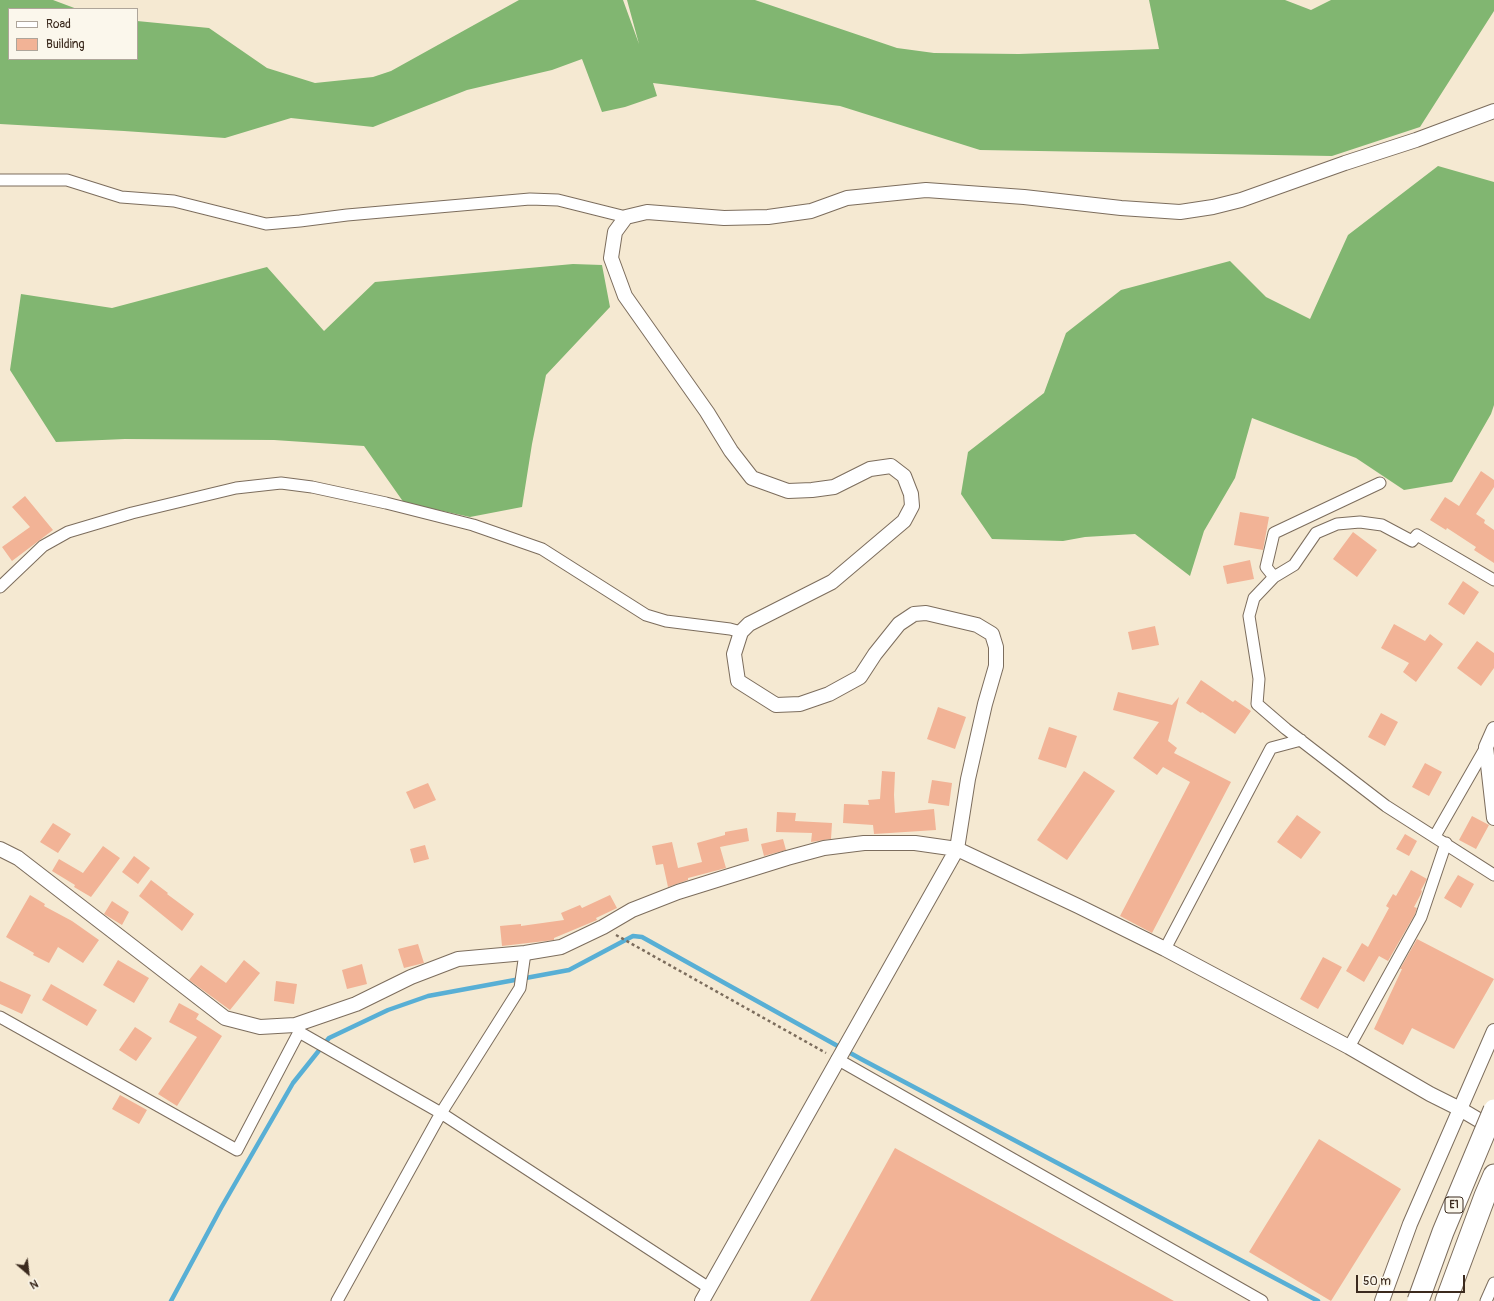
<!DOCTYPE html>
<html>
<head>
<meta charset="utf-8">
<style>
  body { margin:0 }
  #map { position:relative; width:1494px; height:1301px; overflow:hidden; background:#f5e9d2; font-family:Pangolin,sans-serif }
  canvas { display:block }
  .legend { position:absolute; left:8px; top:8px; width:130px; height:52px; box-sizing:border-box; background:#fbf7ec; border:1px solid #aea59a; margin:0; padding:5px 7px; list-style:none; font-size:12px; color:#3b2a1e }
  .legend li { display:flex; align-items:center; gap:8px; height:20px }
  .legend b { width:20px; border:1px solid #aea59a }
  .north { position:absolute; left:8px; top:1253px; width:40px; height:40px; -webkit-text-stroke:3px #fbf7ec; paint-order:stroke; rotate:152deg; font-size:11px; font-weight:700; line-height:16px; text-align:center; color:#3b2a1e }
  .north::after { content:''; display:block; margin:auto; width:14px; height:18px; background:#3b2a1e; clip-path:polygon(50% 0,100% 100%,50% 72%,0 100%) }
  .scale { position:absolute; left:1356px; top:1275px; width:109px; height:18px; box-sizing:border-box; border:2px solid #3b2a1e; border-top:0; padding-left:5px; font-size:12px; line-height:14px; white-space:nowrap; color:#3b2a1e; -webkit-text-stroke:3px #fbf7ec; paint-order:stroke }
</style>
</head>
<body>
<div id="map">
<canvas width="1494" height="1301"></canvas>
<ul class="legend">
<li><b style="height:5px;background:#fff"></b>Road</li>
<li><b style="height:11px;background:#f2b396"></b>Building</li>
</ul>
<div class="north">N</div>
<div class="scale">50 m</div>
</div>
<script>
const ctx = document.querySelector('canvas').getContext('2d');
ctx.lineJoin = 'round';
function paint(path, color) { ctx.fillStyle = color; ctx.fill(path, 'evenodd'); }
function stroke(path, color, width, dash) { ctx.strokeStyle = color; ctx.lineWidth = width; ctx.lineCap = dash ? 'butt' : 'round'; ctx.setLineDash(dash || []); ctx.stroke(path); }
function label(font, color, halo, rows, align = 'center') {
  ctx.font = font + ' Pangolin,sans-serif'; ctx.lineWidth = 3; ctx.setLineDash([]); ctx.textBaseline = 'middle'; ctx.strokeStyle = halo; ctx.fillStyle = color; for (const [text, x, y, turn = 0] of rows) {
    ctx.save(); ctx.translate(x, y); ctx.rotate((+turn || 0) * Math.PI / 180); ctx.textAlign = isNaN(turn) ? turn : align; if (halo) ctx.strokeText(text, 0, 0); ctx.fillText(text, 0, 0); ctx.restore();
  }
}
paint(new Path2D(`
  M0,0H53L77,9H9V59H137V21L209,28L267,68L315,83L373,77L391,71L519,0H623L639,44L627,0H755L897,48L934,53L1019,54L1159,49L1149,0H1285L1311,10L1331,0H1494V11L1420,127L1332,156L980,150L840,106L653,83L657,96L625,107L602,112L582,59L552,70L467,90L373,127L291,118L225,138L124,131L0,124Z
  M1438,166L1494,182V405L1491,414L1452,482L1404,490L1356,458L1252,418L1235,478L1204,531L1190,576L1135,534L1085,537L1063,541L992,539L961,494L968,452L1044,393L1066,333L1121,290L1230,261L1266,297L1310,319L1348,235Z
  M573,264L602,265L610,307L546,375L532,444L522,507L470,517L429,508L409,510L364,446L274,440L125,439L56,442L10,370L21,294L112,308L267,267L324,331L375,282Z`), '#81b671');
stroke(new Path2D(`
  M171,1301L221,1208L293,1083L329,1038L388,1010L428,996L569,970L633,936L642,937L861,1059L1318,1301`), '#58afd5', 4.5);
paint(new Path2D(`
  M1481,471L1494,480V487L1476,514L1485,520L1484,523L1494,530V563L1474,550L1476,547L1447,528L1446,530L1430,520L1445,497L1459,506Z
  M25,496L53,530L12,561L2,547L30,527L12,507Z
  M1240,512L1269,517L1263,550L1234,545Z
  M1353,532L1377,550L1357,577L1333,559Z
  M1250,560L1254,579L1227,584L1223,566Z
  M1463,581L1479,592L1464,615L1448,604Z
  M1394,624L1425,641L1430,634L1443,644L1416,682L1403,672L1409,663L1381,648Z
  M1155,626L1159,645L1132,650L1128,632Z
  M1477,641L1494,653V668L1481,686L1457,668Z
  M1201,680L1233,702L1235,700L1251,711L1235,734L1202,712L1201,713L1186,703Z
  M1118,692L1172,705L1179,697L1168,741L1177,748L1174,753L1231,782L1152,933L1120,916L1190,782L1163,767L1157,775L1133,758L1159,722L1113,710Z
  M938,707L966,717L955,749L927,739Z
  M1381,713L1398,722L1385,746L1368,737Z
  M1049,727L1077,736L1066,768L1038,759Z
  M1425,763L1442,772L1429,796L1412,787Z
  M882,771L895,772L894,795L895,813L934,809L936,830L874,834L873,825L843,823L844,804L869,805L868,800L880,799Z
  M1084,771L1115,791L1067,860L1037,840Z
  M932,780L952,783L949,806L928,803Z
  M428,783L436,800L414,809L406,792Z
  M777,812L796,813L795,821L832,823L831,839L811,842L812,833L776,832Z
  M1297,815L1321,832L1301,859L1277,842Z
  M1472,816L1489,825L1476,849L1459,840Z
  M53,823L71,834L58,853L40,842Z
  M747,828L749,841L720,847L726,868L688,878V880L668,887L663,864L656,865L652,846L672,842L678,868L702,862L697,843L725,835V832Z
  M1405,834L1417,841L1409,856L1396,849Z
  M783,839L786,850L764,856L761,844Z
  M425,845L429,859L414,863L410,849Z
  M103,846L120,858L91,897L74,887L75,885L52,871L59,859L83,873Z
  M134,856L150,868L138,884L122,872Z
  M1411,870L1427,879L1421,890L1422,891L1421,894L1414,907L1417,908L1415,914L1388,961L1379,956L1364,982L1346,971L1362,943L1368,947L1389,908L1386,906L1393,894L1396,896Z
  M1458,875L1474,884L1461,908L1444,898Z
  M151,880L168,893L167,894L194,914L182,931L139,896Z
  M30,895L45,904L44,906L72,921L99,940L83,963L58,947L49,963L33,955L34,953L6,937Z
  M610,895L617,908L596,918L597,920L554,938V940L502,946L500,926L521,924V926L564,920L561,913L580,905L582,908Z
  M112,901L129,912L122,925L104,914Z
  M1417,939L1494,979L1454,1049L1412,1028L1403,1045L1374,1029L1402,969H1400Z
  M418,944L424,963L404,968L398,949Z
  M1323,957L1342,967L1318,1009L1300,999Z
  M118,960L149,978L134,1003L103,985Z
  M244,960L260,973L230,1010L189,980L201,965L226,983Z
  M362,964L367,984L347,989L342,970Z
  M0,981L31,995L22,1014L0,1004Z
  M276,981L297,984L294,1004L274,1001Z
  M51,984L97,1010L87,1026L42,1000Z
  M179,1003L199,1014L196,1019L222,1036L177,1106L158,1094L197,1037L169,1022Z
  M135,1027L152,1038L136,1061L119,1050Z
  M120,1095L147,1110L139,1124L112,1109Z
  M1319,1139L1401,1189L1331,1301L1249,1252Z
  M895,1148L1174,1301H810Z`), '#f2b396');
const minor = new Path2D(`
  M0,180H67L121,197L174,201L266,224L300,221L347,215L530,199L558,200L626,217
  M1380,483L1274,533L1266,567L1274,577L1254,598L1249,616L1259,679L1257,704L1286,729L1386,806L1494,875
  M1274,577L1294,565L1316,533L1337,524L1360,522L1382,525L1412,541L1417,535L1494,580
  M0,587L43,546L68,532L132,513L236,488L281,483L312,487L386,503L473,525L542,549L646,615L666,621L730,629L741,632
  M1435,836L1486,747
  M1165,949L1271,748L1301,740
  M0,1017L237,1150L299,1032
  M295,1025L299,1032L441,1113L709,1288
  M1349,1047L1421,917L1446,843
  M837,1059L1262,1301
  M337,1301L441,1113L520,988L525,953
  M1486,1301L1494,1283`);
const tertiary = new Path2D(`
  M1494,729L1486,747L1494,818
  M0,849L18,858L225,1018L260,1027L295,1025L356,1004L411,977L458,959L525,953L561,947L603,927L632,910L678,892L787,858L824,848L864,843H915L957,849L1078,906L1165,949L1349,1047L1430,1094L1460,1109L1494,1129
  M702,1301L957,849L968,779L985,704L996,666V647L992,634L977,625L926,613L914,614L899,624L875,654L860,677L829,694L800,704L776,705L738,681L734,654L741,632L749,624L832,582L904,521L912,506L911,494L904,476L891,466L870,469L834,487L812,490L788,491L752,478L731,451L707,412L625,296L611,258L615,232L626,217L647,212L724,218L768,217L811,211L847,198L926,190L1024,197L1121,208L1180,212L1213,207L1241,200L1345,163L1416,140L1494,111
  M1382,1301L1410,1224L1494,1031`);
const motorway = new Path2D(`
  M1446,1301L1485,1196L1494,1175`);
stroke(minor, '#7c6d5d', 13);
stroke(tertiary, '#7c6d5d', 16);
stroke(motorway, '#7c6d5d', 23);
stroke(new Path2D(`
  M616,935L826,1053`), '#7c6d5d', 2.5, [3, 3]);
stroke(minor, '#fff', 11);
stroke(tertiary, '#fff', 14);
stroke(motorway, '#fff', 21);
const motorwayBridge = new Path2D(`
  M1418,1301L1443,1232L1494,1110`);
stroke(motorwayBridge, '#7c6d5d', 23, []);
stroke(motorwayBridge, '#fff', 21);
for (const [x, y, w] of [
  [1454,1205,18]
]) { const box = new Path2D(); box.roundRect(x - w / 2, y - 8, w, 16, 3); ctx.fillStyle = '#fbf7ec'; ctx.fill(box); stroke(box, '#3b2a1e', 1); }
label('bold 10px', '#3b2a1e', null, [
  ["E1",1454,1205]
]);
</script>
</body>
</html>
